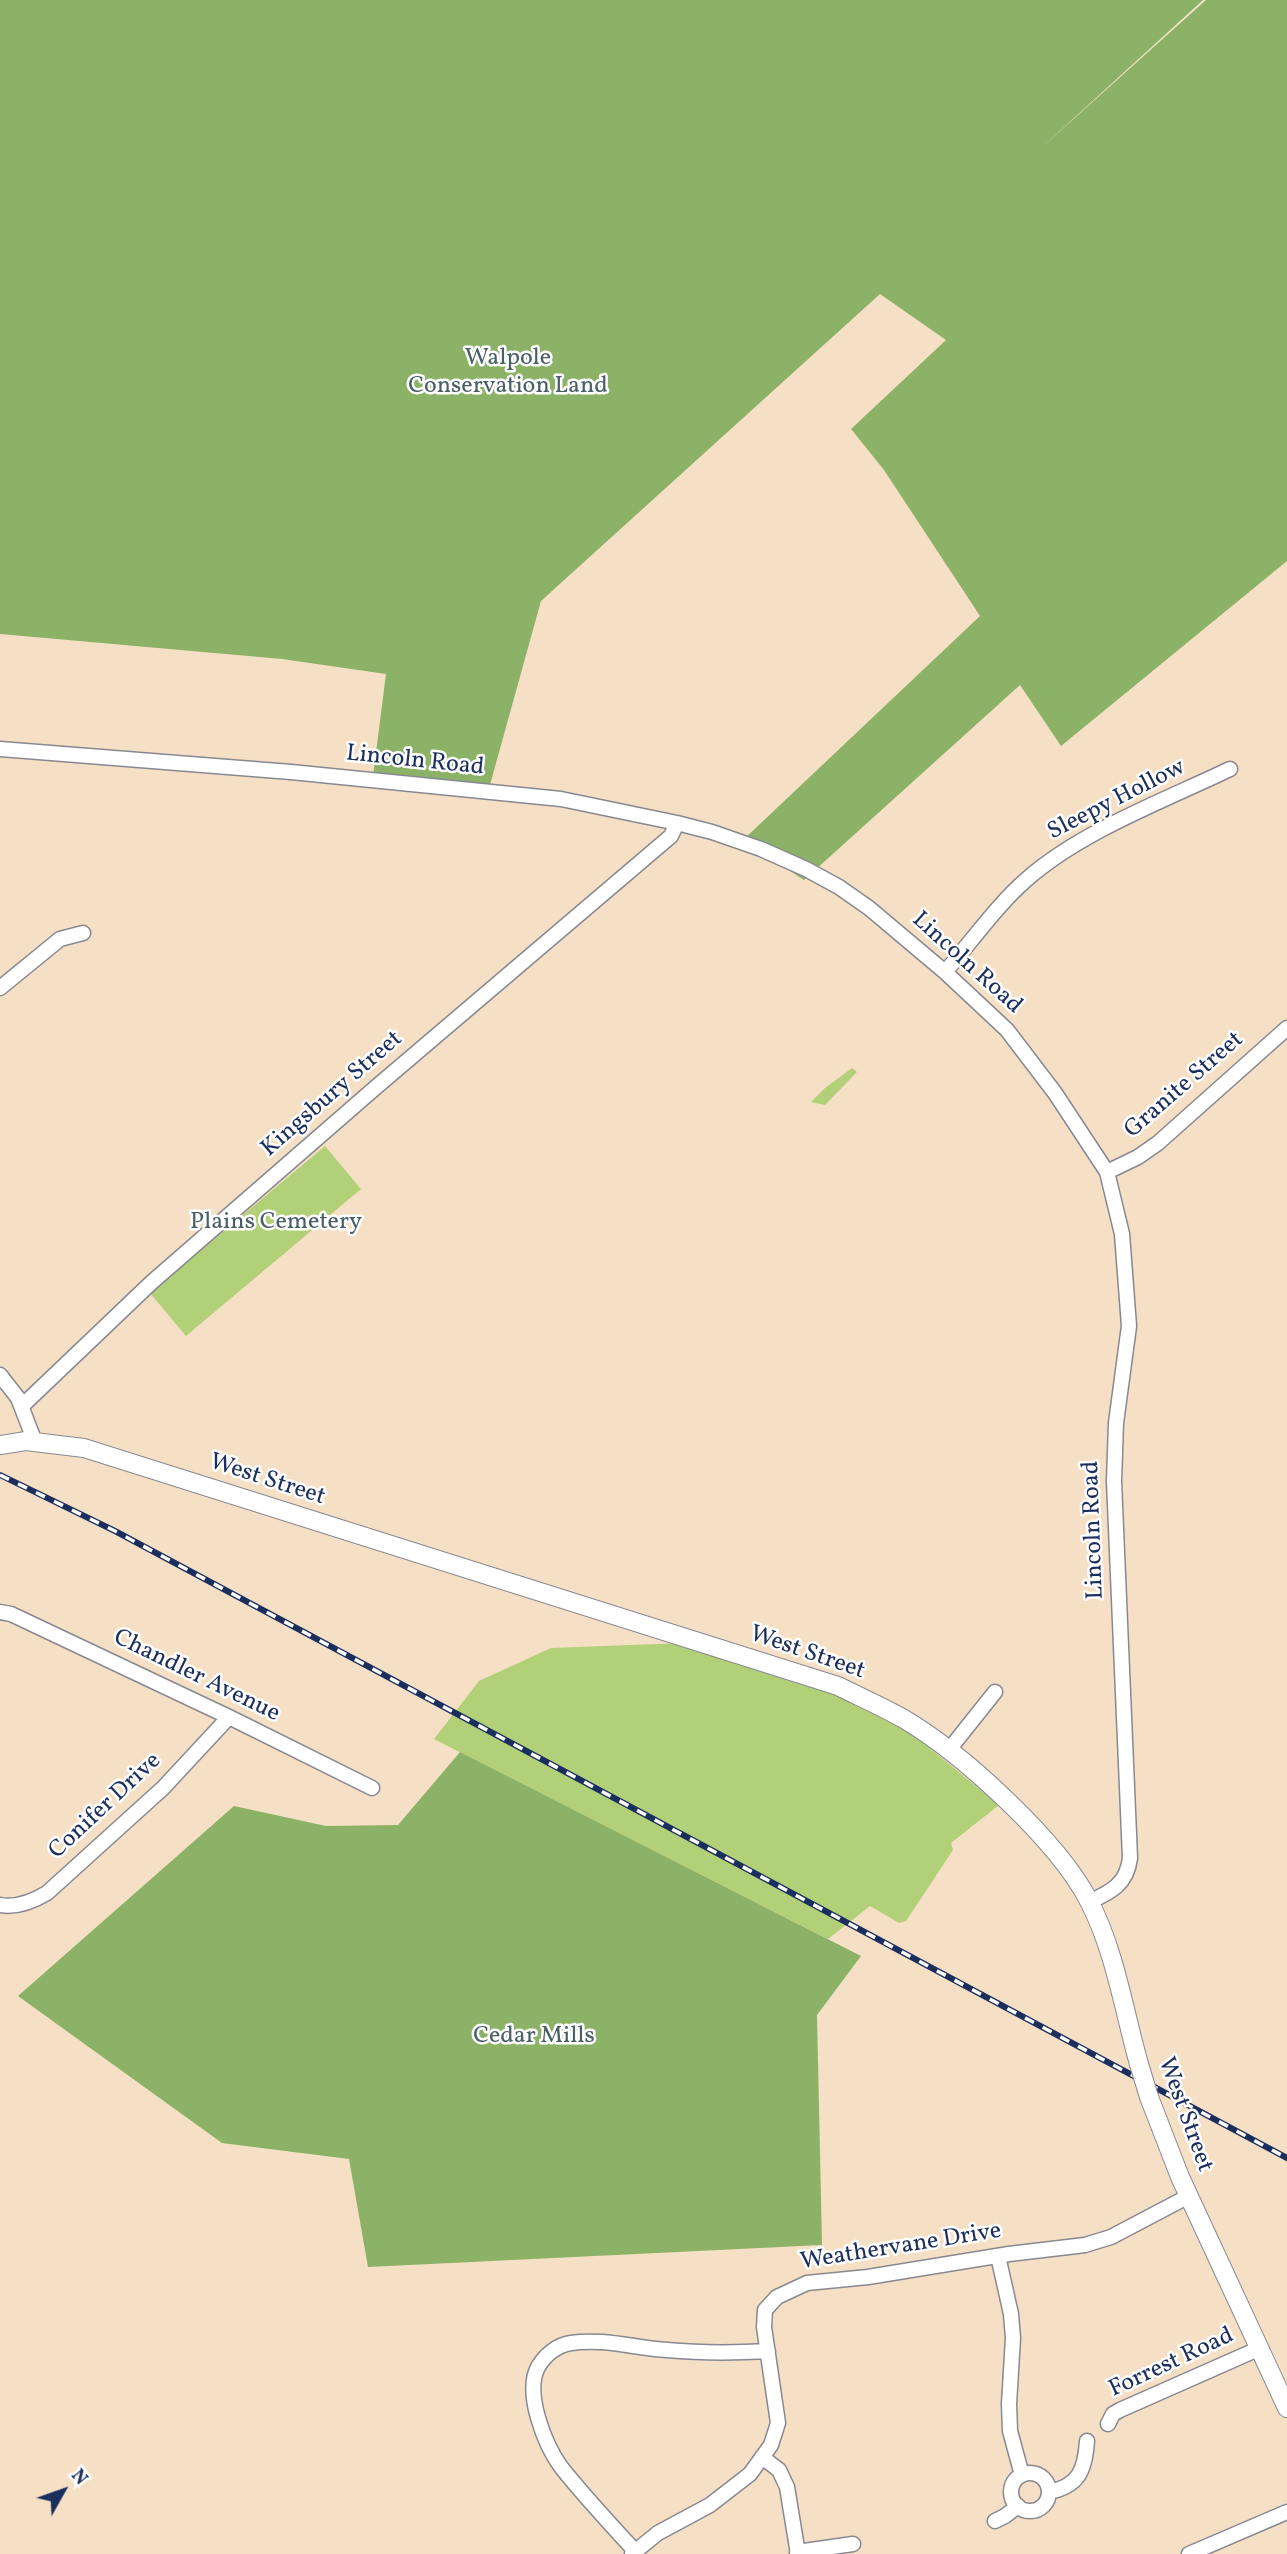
<!DOCTYPE html>
<html>
<head>
<meta charset="utf-8">
<style>
  body { margin:0 }
  #map { position:relative; width:1287px; height:2554px; overflow:hidden; background:#f5e0c5; font-family:Vollkorn,serif }
  canvas { display:block }
  .north { position:absolute; left:28px; top:2456px; width:70px; height:70px; -webkit-text-stroke:5px #fff; paint-order:stroke; rotate:50deg; font-size:19px; font-weight:700; line-height:28px; text-align:center; color:#1b2f5e }
  .north::after { content:''; display:block; margin:auto; width:24px; height:32px; background:#1b2f5e; clip-path:polygon(50% 0,100% 100%,50% 72%,0 100%) }
</style>
</head>
<body>
<div id="map">
<canvas width="1287" height="2554"></canvas>
<div class="north">N</div>
</div>
<script>
const ctx = document.querySelector('canvas').getContext('2d');
ctx.lineJoin = 'round';
function paint(path, color) { ctx.fillStyle = color; ctx.fill(path, 'evenodd'); }
function stroke(path, color, width, dash) { ctx.strokeStyle = color; ctx.lineWidth = width; ctx.lineCap = dash ? 'butt' : 'round'; ctx.setLineDash(dash || []); ctx.stroke(path); }
function label(font, color, halo, rows, align = 'center') {
  ctx.font = font + ' Vollkorn,serif'; ctx.lineWidth = 5; ctx.setLineDash([]); ctx.textBaseline = 'middle'; ctx.strokeStyle = halo; ctx.fillStyle = color; for (const [text, x, y, turn = 0] of rows) {
    ctx.save(); ctx.translate(x, y); ctx.rotate((+turn || 0) * Math.PI / 180); ctx.textAlign = isNaN(turn) ? turn : align; if (halo) ctx.strokeText(text, 0, 0); ctx.fillText(text, 0, 0); ctx.restore();
  }
}
paint(new Path2D(`
  M852,1068L857,1072L825,1105L811,1102L825,1088Z
  M325,1146L361,1189L186,1336L150,1293Z
  M711,1642L843,1686L905,1728L999,1805L951,1843L953,1850L906,1921L899,1923L870,1906L828,1939L434,1739L479,1681L551,1648Z`), '#b1d077');
paint(new Path2D(`
  M0,0H1203L1039,150L1206,0H1287V561L1061,746L1020,685L804,880L743,840L980,616L884,470L851,429L946,340L880,294L541,601L488,792L373,776L386,674L282,659L0,634Z
  M460,1752L861,1956L817,2015L822,2245L368,2267L349,2159L222,2143L18,1996L234,1806L326,1826L398,1825Z`), '#8cb268');
const minor = new Path2D(`
  M0,749L291,772L561,799L677,823L712,832L761,849L806,869L839,887L869,908L945,972L1007,1030L1055,1093L1107,1172L1122,1234L1129,1326L1116,1423L1114,1481L1130,1858C1127,1884 1111,1892 1089,1902
  M945,972C972,941 996,906 1027,879C1082,831 1163,801 1230,769
  M0,988L60,939L83,933
  M1107,1172L1138,1157L1158,1143L1287,1028
  M0,1375L18,1398L35,1442
  M22,1406L152,1282L375,1088L671,836L677,823
  M0,1612L11,1614L229,1717L372,1788
  M948,1751L995,1692
  M0,1905C17,1908 32,1902 47,1893L163,1788L229,1717
  M998,2256L1011,2314L1013,2338L1009,2404L1010,2431L1022,2475
  M1108,2424L1113,2414L1120,2410L1258,2349
  M762,2457L779,2470L787,2487L798,2554
  M1011 2492a19 19 0 1 1 38 0a19 19 0 1 1-38 0Z
  M1049,2492C1079,2486 1085,2470 1087,2441
  M995,2521L1005,2516L1018,2506
  M635,2551C610,2524 584,2496 561,2467C545,2445 524,2393 538,2367C545,2355 557,2345 571,2343C602,2338 635,2348 667,2350C700,2353 734,2353 768,2351
  M797,2552L853,2544
  M632,2554L658,2533L710,2505L750,2474L771,2445L778,2423L764,2327L765,2310L777,2297L807,2283L868,2277L1009,2254L1085,2245L1111,2237L1189,2196
  M1189,2554L1287,2512`);
const major = new Path2D(`
  M0,1445L26,1441L84,1448L838,1686C860,1697 883,1707 904,1719C963,1754 1058,1841 1089,1901C1115,1951 1124,2011 1139,2064
  M1149,2097L1180,2177L1287,2408`);
stroke(minor, '#888892', 17);
stroke(major, '#888892', 20);
stroke(minor, '#fff', 14);
stroke(major, '#fff', 18);
const rail = new Path2D(`
  M0,1475L115,1531L1287,2158`);
stroke(rail, '#1b2f5e', 6);
stroke(rail, '#fff', 3.5, [10]);
const majorBridge = new Path2D(`
  M1139,2064L1149,2097`);
stroke(majorBridge, '#888892', 20, []);
stroke(majorBridge, '#fff', 18);
label('24px', '#485f66', '#fff', [
  ["Walpole",508,360],
  ["Conservation Land",508,388],
  ["Plains Cemetery",276,1224],
  ["Cedar Mills",534,2038]
]);
label('24px', '#1b2f5e', '#fff', [
  ["Lincoln Road",415,762,6],
  ["Sleepy Hollow",1117,801,-27],
  ["Lincoln Road",966,964,42],
  ["Granite Street",1185,1086,-41],
  ["Kingsbury Street",333,1095,-41],
  ["West Street",267,1481,18],
  ["Lincoln Road",1095,1530,-92],
  ["West Street",807,1654,19],
  ["Chandler Avenue",196,1677,26],
  ["Conifer Drive",106,1807,-43],
  ["West Street",1184,2115,70],
  ["Weathervane Drive",901,2248,-9],
  ["Forrest Road",1172,2364,-25]
]);
</script>
</body>
</html>
